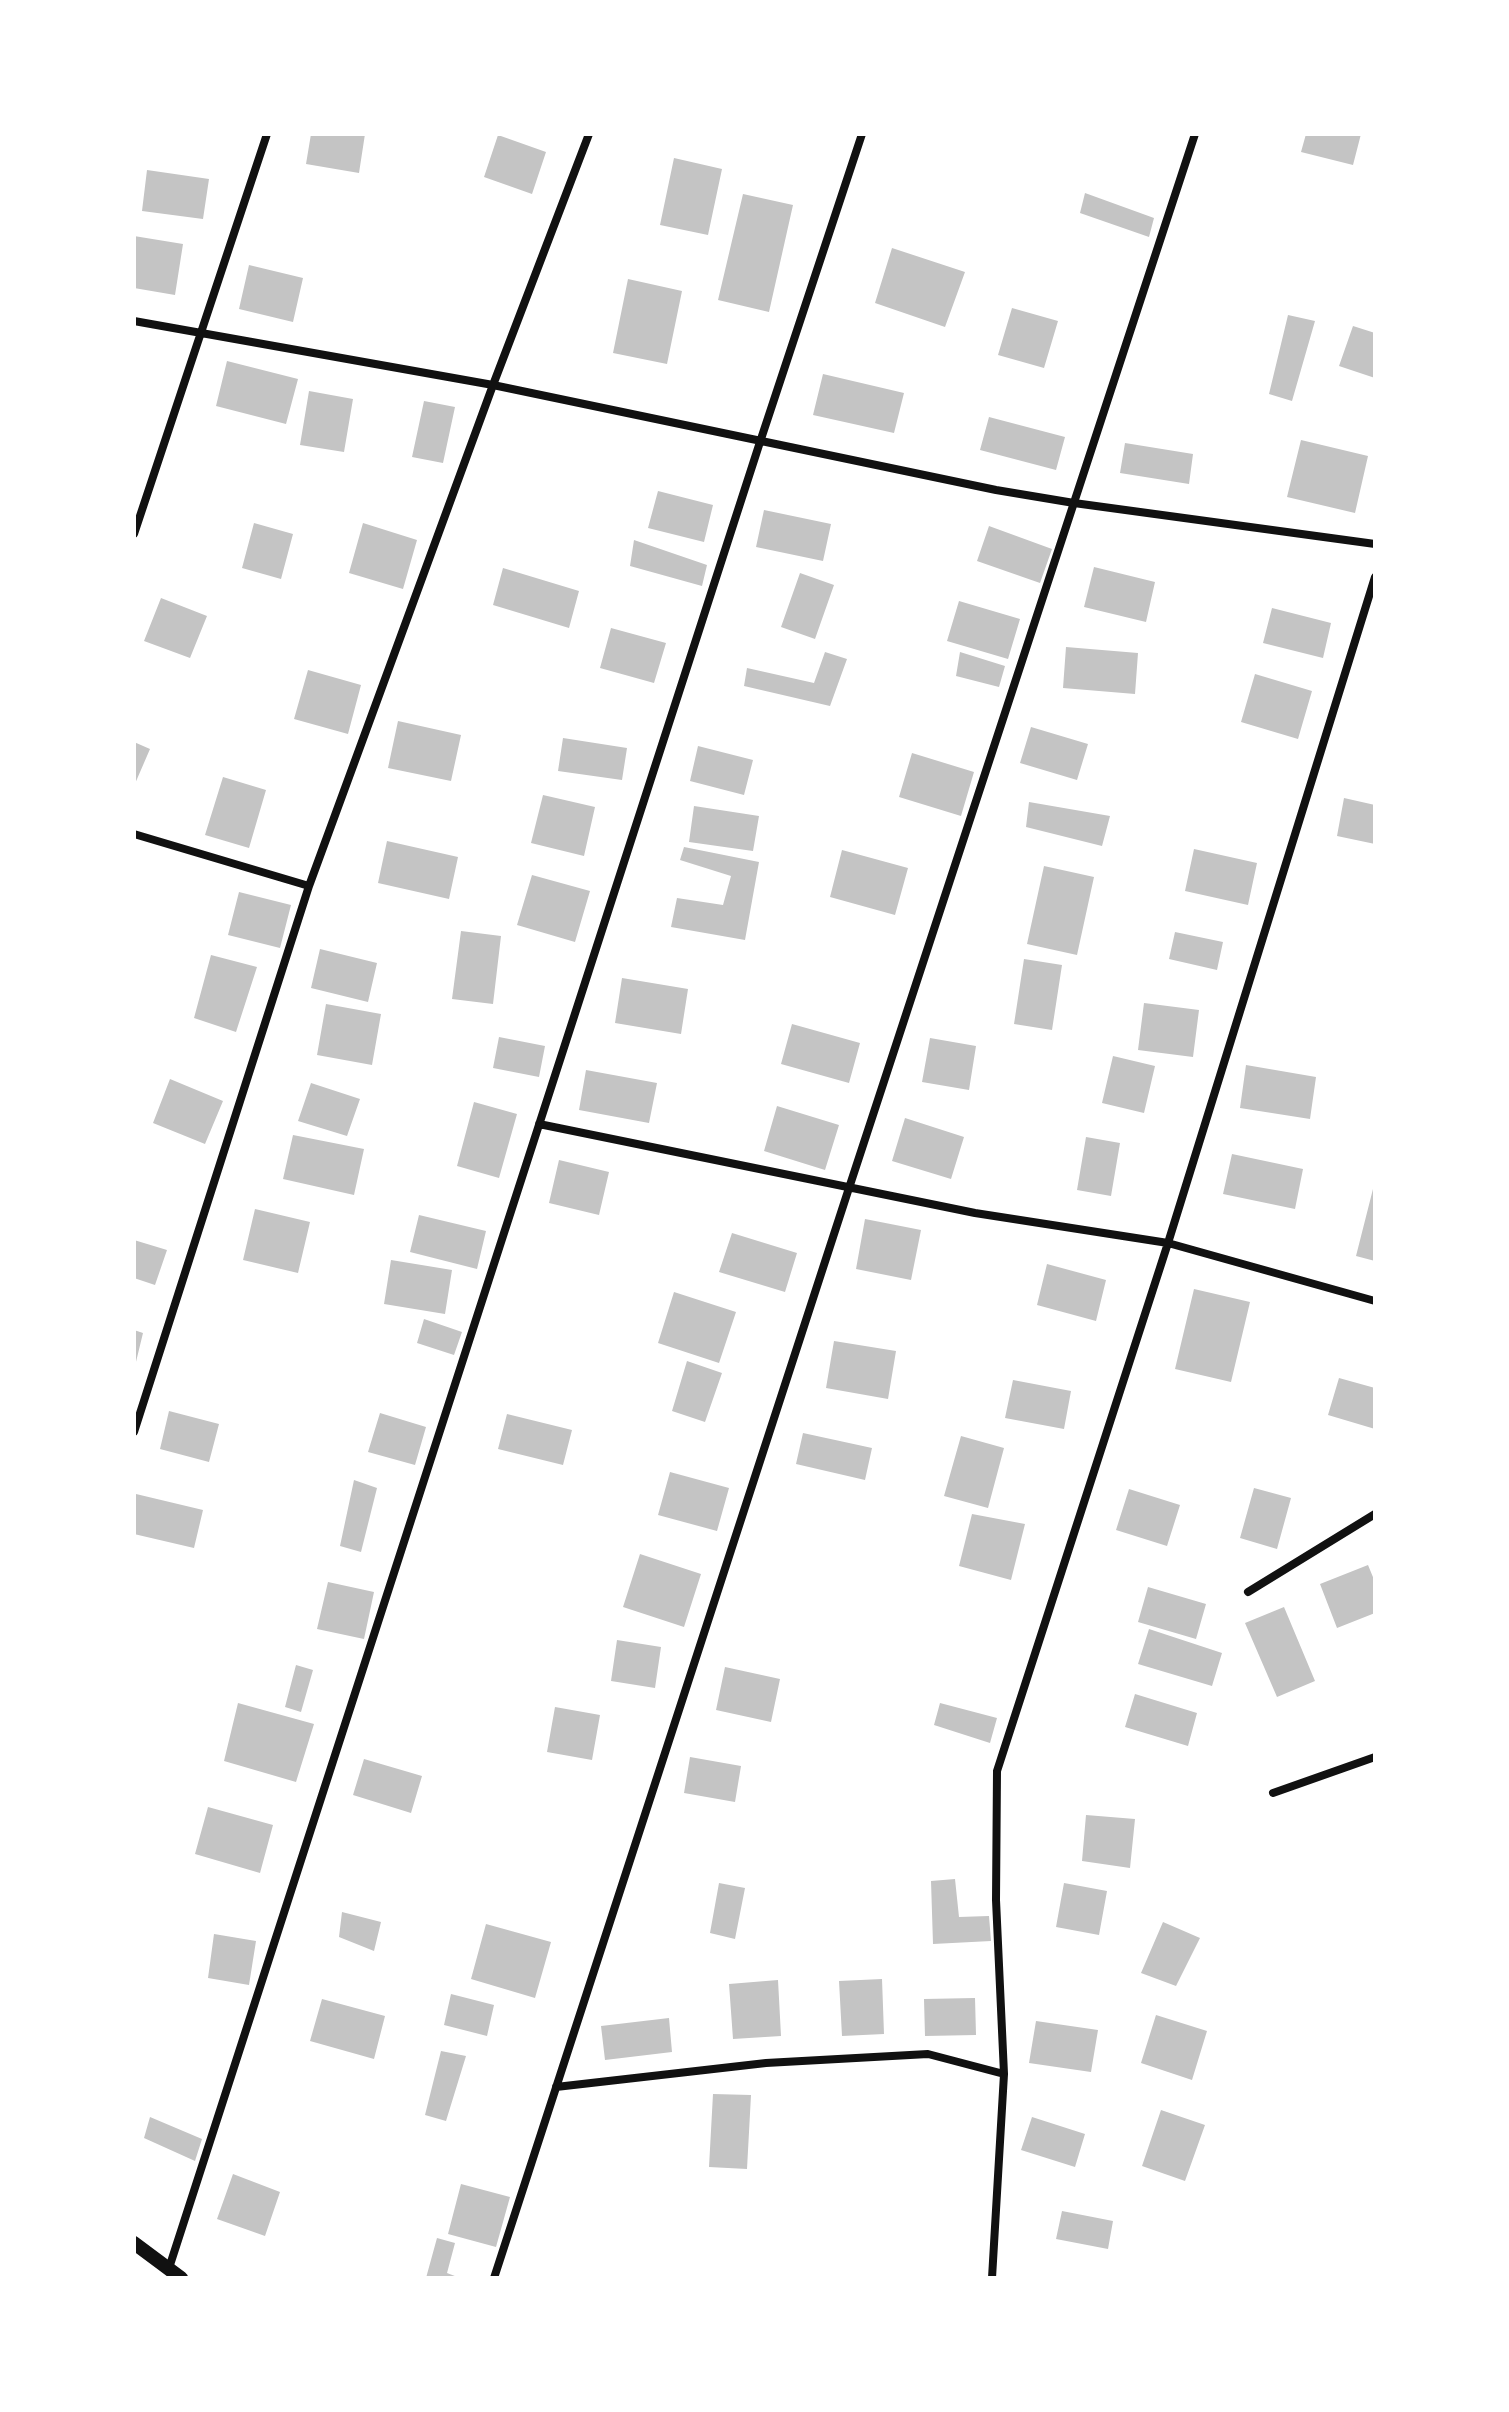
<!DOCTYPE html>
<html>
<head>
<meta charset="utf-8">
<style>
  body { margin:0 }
  #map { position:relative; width:1509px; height:2412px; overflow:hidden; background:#fff; font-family:Roboto,sans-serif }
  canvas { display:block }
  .frame { position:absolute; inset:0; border:136px solid #fff; pointer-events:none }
</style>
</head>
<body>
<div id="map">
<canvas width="1509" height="2412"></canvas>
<div class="frame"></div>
</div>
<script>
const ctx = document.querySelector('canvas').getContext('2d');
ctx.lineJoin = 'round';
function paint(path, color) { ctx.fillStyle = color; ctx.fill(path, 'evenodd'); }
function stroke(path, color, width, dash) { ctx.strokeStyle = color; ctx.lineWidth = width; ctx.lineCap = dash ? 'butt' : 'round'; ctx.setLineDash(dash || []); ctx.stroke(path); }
paint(new Path2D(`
  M311,134H365L359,173L306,164Z
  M1306,134H1361L1353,165L1301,152Z
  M498,135L546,152L532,194L484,177Z
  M674,158L722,169L708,235L660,225Z
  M147,170L209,179L203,219L142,211Z
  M1085,193L1154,218L1149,237L1080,213Z
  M743,194L793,205L769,312L718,300Z
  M134,236L183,244L175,295L134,288Z
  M892,248L965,272L945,327L875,303Z
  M249,265L303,278L293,322L239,309Z
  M628,279L682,291L667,364L613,353Z
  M1012,308L1058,321L1044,368L998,355Z
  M1288,315L1315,321L1292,401L1269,394Z
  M1353,326L1375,333V378L1339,366Z
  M227,361L298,379L286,424L216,406Z
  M823,374L904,393L894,433L813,415Z
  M309,391L353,399L344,452L300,445Z
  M424,401L455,407L443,463L412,457Z
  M989,417L1065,437L1056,470L980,450Z
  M1301,440L1368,456L1355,513L1287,497Z
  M1125,443L1193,454L1189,484L1120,473Z
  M658,491L713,505L704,542L648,528Z
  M764,510L831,524L823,561L756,547Z
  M254,523L293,534L281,579L242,568Z
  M363,523L417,540L403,589L349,573Z
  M989,526L1052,549L1040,583L977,561Z
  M634,540L707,565L702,586L630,566Z
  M1094,567L1155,582L1146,622L1084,607Z
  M503,568L579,591L569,628L493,605Z
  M800,573L834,585L815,639L781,627Z
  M161,598L207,616L190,658L144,641Z
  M959,601L1020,619L1008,659L947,641Z
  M1272,608L1331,623L1323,658L1263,643Z
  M611,628L666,643L654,683L600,668Z
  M1066,647L1138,653L1135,694L1063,688Z
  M825,652L847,659L830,706L744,686L747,668L814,683Z
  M960,652L1005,666L999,687L956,676Z
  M308,670L361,685L348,734L294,719Z
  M1255,674L1312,691L1298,739L1241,722Z
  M398,721L461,735L451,781L388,768Z
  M1031,727L1088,744L1077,780L1020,763Z
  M563,738L627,748L622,780L558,771Z
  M134,742L150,749L134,786Z
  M698,746L753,760L744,795L690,781Z
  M912,753L974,772L961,816L899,797Z
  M223,777L266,790L249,848L205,835Z
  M543,795L595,807L584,856L531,843Z
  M1344,798L1375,805V844L1337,836Z
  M1029,802L1110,816L1102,846L1026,827Z
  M694,806L759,816L753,851L689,842Z
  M387,841L458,857L449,899L378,883Z
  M684,847L759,862L745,940L671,927L677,898L723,905L731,876L680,860Z
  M1194,849L1257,863L1248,905L1185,891Z
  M842,850L908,868L895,915L830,897Z
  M1044,866L1094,877L1077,955L1027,944Z
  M532,875L590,891L575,942L517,925Z
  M239,892L291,905L280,948L228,935Z
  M461,931L501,936L493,1004L452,999Z
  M1175,932L1223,942L1217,970L1169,959Z
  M320,949L377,963L368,1002L311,988Z
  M211,955L257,967L236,1032L194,1018Z
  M1024,959L1062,965L1052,1030L1014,1024Z
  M622,978L688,989L681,1034L615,1023Z
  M1144,1003L1199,1010L1193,1057L1138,1050Z
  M326,1004L381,1014L372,1065L317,1055Z
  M792,1024L860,1043L849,1083L781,1064Z
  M499,1037L545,1046L539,1077L493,1068Z
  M930,1038L976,1046L969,1090L922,1082Z
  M1113,1056L1155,1066L1144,1113L1102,1103Z
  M1246,1065L1316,1077L1310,1119L1240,1108Z
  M586,1070L657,1083L649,1123L579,1110Z
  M170,1079L223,1101L205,1144L153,1123Z
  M311,1083L360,1099L347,1136L298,1121Z
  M474,1102L517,1114L499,1178L457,1166Z
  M777,1106L839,1125L825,1170L764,1151Z
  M905,1118L964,1137L951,1179L892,1161Z
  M293,1135L364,1149L354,1195L283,1179Z
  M1086,1137L1120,1143L1111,1196L1077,1190Z
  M1232,1154L1303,1169L1295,1209L1223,1194Z
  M559,1160L609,1172L599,1215L549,1203Z
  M1374,1185H1375V1261L1356,1256Z
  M255,1209L310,1222L298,1273L243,1260Z
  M419,1215L486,1231L477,1269L410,1252Z
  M865,1219L921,1230L911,1280L856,1269Z
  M732,1233L797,1253L785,1292L719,1272Z
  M134,1240L167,1250L155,1285L134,1278Z
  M391,1260L452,1270L445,1314L384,1304Z
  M1047,1264L1106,1280L1096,1321L1037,1305Z
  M1194,1289L1250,1302L1231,1382L1175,1369Z
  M674,1292L736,1312L719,1363L658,1343Z
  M424,1319L462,1332L454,1355L417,1343Z
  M134,1330L143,1333L135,1366H134Z
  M834,1341L896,1351L888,1399L826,1388Z
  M687,1361L722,1373L705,1422L672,1411Z
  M1339,1378L1375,1388V1429L1328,1415Z
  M1013,1380L1071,1391L1064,1429L1005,1418Z
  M169,1411L219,1424L209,1462L160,1449Z
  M380,1413L426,1427L415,1465L368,1452Z
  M507,1414L572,1430L563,1465L498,1449Z
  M803,1433L872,1448L865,1480L796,1464Z
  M961,1436L1004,1448L988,1508L944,1496Z
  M670,1472L729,1488L717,1531L658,1515Z
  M354,1480L377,1488L361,1552L340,1546Z
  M1254,1488L1291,1498L1277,1549L1240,1538Z
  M1129,1489L1180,1505L1167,1546L1116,1530Z
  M136,1494L203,1510L194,1548L134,1534Z
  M972,1514L1025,1524L1011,1580L959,1566Z
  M640,1554L701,1574L684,1627L623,1607Z
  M1368,1565L1375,1582V1613L1337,1628L1320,1584Z
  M328,1582L374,1592L364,1639L317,1629Z
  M1148,1587L1206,1604L1196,1639L1138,1622Z
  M1284,1607L1315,1681L1277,1697L1245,1623Z
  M1149,1629L1222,1653L1212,1686L1138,1664Z
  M617,1640L661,1647L655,1688L611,1681Z
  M296,1665L313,1670L301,1712L285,1707Z
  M725,1667L780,1679L771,1722L716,1710Z
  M1135,1694L1197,1713L1188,1746L1125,1727Z
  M238,1703L314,1724L296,1782L224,1761Z
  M940,1703L997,1718L990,1743L934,1725Z
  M555,1707L600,1715L592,1760L547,1752Z
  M690,1757L741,1766L735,1802L684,1793Z
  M364,1759L422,1776L411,1813L353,1795Z
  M208,1807L273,1825L260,1873L195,1854Z
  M1086,1815L1135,1819L1130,1868L1082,1861Z
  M955,1879L959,1917L989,1916L991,1941L933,1944L931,1881Z
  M719,1883L745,1888L735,1939L710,1933Z
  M1064,1883L1107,1891L1099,1935L1056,1927Z
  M342,1912L381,1922L374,1951L339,1937Z
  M1163,1922L1200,1938L1176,1986L1141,1973Z
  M486,1924L551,1942L535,1998L471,1979Z
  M214,1934L256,1941L249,1985L208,1978Z
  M882,1979L884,2034L842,2036L839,1981Z
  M778,1980L781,2036L733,2039L729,1984Z
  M451,1994L494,2005L487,2036L444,2025Z
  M975,1998L976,2035L925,2036L924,1999Z
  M322,1999L385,2016L374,2059L310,2041Z
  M1156,2015L1207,2031L1192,2080L1141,2063Z
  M669,2018L672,2052L605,2060L601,2026Z
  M1036,2021L1098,2030L1091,2072L1029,2063Z
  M441,2051L466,2056L446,2121L425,2115Z
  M713,2094L751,2095L747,2169L709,2167Z
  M1161,2110L1205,2125L1185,2181L1142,2166Z
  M150,2117L202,2139L195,2161L144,2138Z
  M1032,2117L1085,2134L1075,2167L1021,2150Z
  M233,2174L280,2192L265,2236L217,2219Z
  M461,2184L510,2197L496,2247L448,2234Z
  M1062,2211L1113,2221L1108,2249L1056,2239Z
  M437,2238L455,2243L447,2273L460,2278H426Z`), '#c4c4c4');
stroke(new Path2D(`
  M134,321L493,385L996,490L1074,503L1375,544
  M134,534L267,134
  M134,834L309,886
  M539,1124L975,1213L1168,1243L1375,1301
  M134,1432L309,886L493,385L589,134
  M1248,1592L1375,1514
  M1273,1793L1375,1757
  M556,2087L766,2063L928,2054L1004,2074
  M169,2268L760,442L862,134
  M494,2278L849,1188L1195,134
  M992,2278L1004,2074L996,1900L997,1771L1168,1243L1375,577`), '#111', 8);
stroke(new Path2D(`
  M134,2243L181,2278`), '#111', 14);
</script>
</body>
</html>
